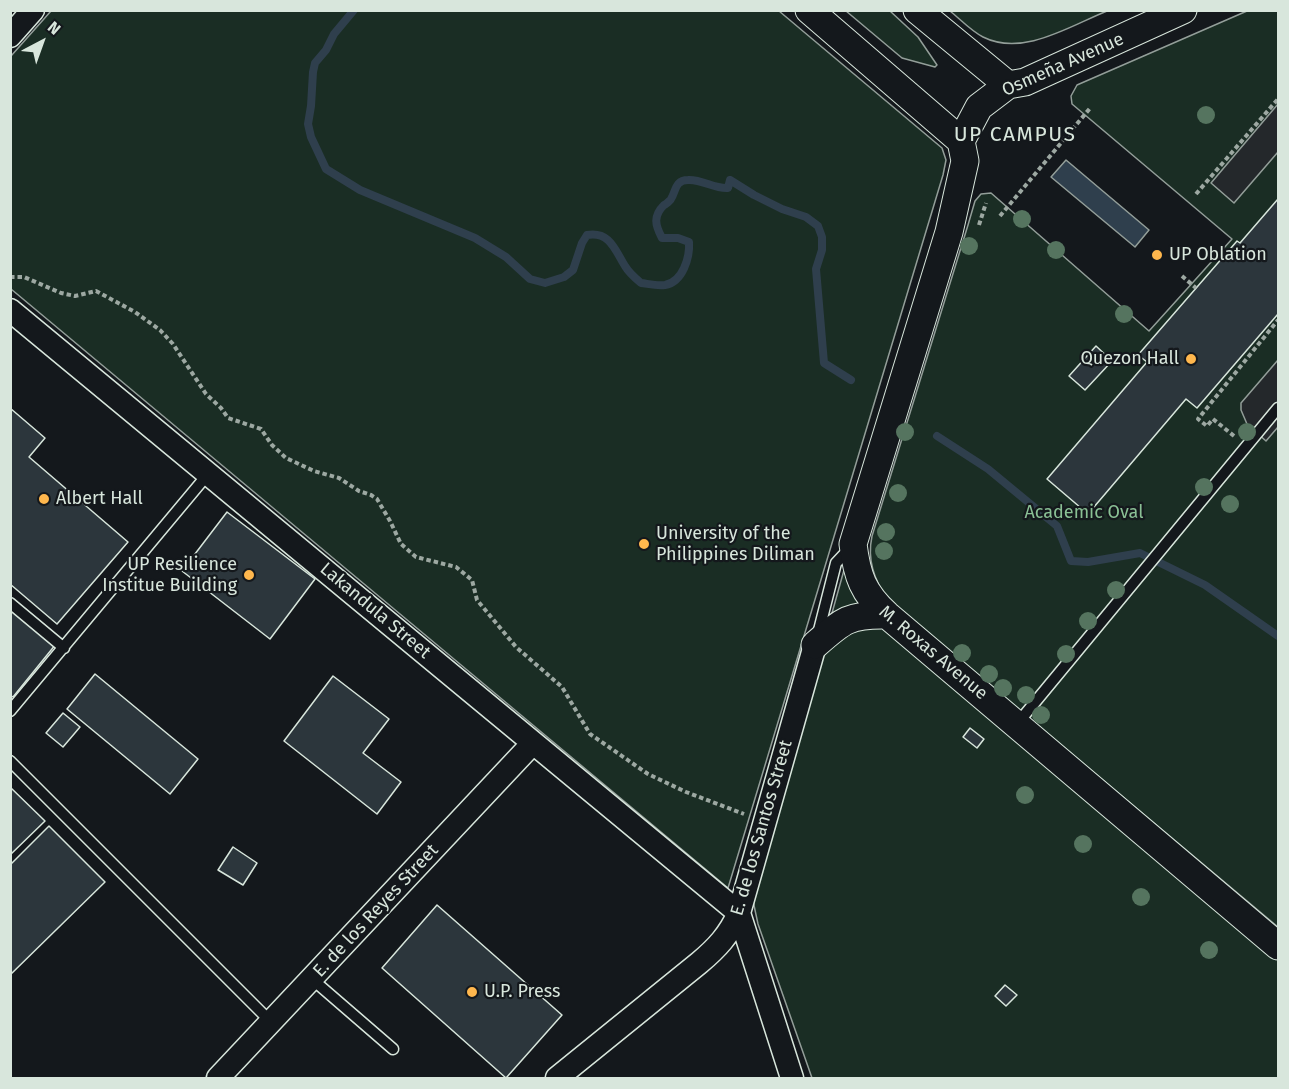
<!DOCTYPE html>
<html>
<head>
<meta charset="utf-8">
<style>
  body { margin:0 }
  #map { position:relative; width:1289px; height:1089px; overflow:hidden; background:#14181c; font-family:"Fira Sans",sans-serif }
  canvas { display:block }
  .frame { position:absolute; inset:0; border:12px solid #d8e6dc; pointer-events:none }
  .north { position:absolute; left:12px; top:12px; width:60px; height:60px; -webkit-text-stroke:4px #14181c; paint-order:stroke; rotate:41deg; font-size:16px; font-weight:700; line-height:24px; text-align:center; color:#d8e6dc }
  .north::after { content:''; display:block; margin:auto; width:21px; height:27px; background:#d8e6dc; clip-path:polygon(50% 0,100% 100%,50% 72%,0 100%) }
</style>
</head>
<body>
<div id="map">
<canvas width="1289" height="1089"></canvas>
<div class="frame"></div>
<div class="north">N</div>
</div>
<script>
const ctx = document.querySelector('canvas').getContext('2d');
ctx.lineJoin = 'round';
function paint(path, color) { ctx.fillStyle = color; ctx.fill(path, 'evenodd'); }
function stroke(path, color, width, dash) { ctx.strokeStyle = color; ctx.lineWidth = width; ctx.lineCap = dash ? 'butt' : 'round'; ctx.setLineDash(dash || []); ctx.stroke(path); }
function label(font, color, halo, rows, align = 'center') {
  ctx.font = font + ' "Fira Sans",sans-serif'; ctx.lineWidth = 4.5; ctx.setLineDash([]); ctx.textBaseline = 'middle'; ctx.strokeStyle = halo; ctx.fillStyle = color; for (const [text, x, y, turn = 0] of rows) {
    ctx.save(); ctx.translate(x, y); ctx.rotate((+turn || 0) * Math.PI / 180); ctx.textAlign = isNaN(turn) ? turn : align; if (halo) ctx.strokeText(text, 0, 0); ctx.fillText(text, 0, 0); ctx.restore();
  }
}
const green = new Path2D(`
  M51,11H779L942,148L946,160L943,175L728,888L11,289V56Z
  M846,11H890L918,37L937,65L935,67L902,58Z
  M950,11H1107C1070,26 1023,57 983,37C971,31 960,19 950,11Z
  M1247,11H1278V927L887,599C874,579 867,560 872,536L968,225L975,201L981,194L991,193L1149,331L1232,239L1072,104L1071,96L1077,85Z
  M844,570L851,590L863,607L827,631Z
  M872,617L1278,953V1078H812L758,924L752,896L827,637Z`);
paint(green, '#1a2d24');
stroke(green, '#939e99', 1.5);
const parking = new Path2D(`
  M1278,104V152L1234,203L1211,183Z
  M1278,360V427L1266,441L1247,424L1241,410V403Z`);
paint(parking, '#24282b');
stroke(parking, '#939e99', 1.5);
const water = new Path2D(`
  M1066,160L1149,230L1135,247L1051,177Z`);
paint(water, '#2f3f4d');
stroke(water, '#939e99', 1.5);
stroke(new Path2D(`
  M354,10L334,34L326,50L315,63L313,72L311,106L308,124L311,137L326,169L360,190L475,238L506,257L530,279L545,283L564,277L573,270L582,243L587,235C610,231 615,250 625,266C629,273 635,278 641,283C649,284 657,286 665,285C683,282 690,257 689,242L678,238H662C655,225 653,216 664,205C665,205 671,200 671,199C676,191 675,180 688,180C702,179 714,189 728,188L730,180L754,195L782,209L806,217L818,226L822,237V250L816,269L824,363L851,380
  M937,436L988,469L1057,526L1071,561L1088,562L1140,553L1205,585L1278,636`), '#2f3f4d', 8);
const building = new Path2D(`
  M1278,199V314L1197,408L1186,399L1088,514L1047,479L1147,362L1138,355L1237,241L1240,243Z
  M1096,346L1112,361L1085,390L1069,376Z
  M10,408L45,438L29,457L128,542L57,624L10,584Z
  M227,512L315,579L270,639L182,571Z
  M10,607L56,644L13,697L10,695Z
  M95,674L198,759L170,794L67,709Z
  M333,676L389,719L363,753L401,782L377,814L284,741Z
  M63,713L80,727L63,747L46,733Z
  M970,728L984,739L977,748L963,737Z
  M10,787L45,821L10,855Z
  M49,826L105,882L10,975V865Z
  M233,847L257,863L243,885L218,870Z
  M437,905L562,1015L506,1078L382,968Z
  M1005,985L1017,995L1006,1006L995,996Z`);
paint(building, '#2c363c');
stroke(building, '#d8e6dc', 1.5);
const service = new Path2D(`
  M10,603L64,648
  M818,634L836,563L851,547
  M10,711L208,474
  M1017,724L1278,408
  M10,761L271,1022
  M312,979L393,1049`);
const minor = new Path2D(`
  M10,36L33,10
  M10,310L739,913
  M739,913L792,1078
  M218,1078L533,743
  M557,1078L699,963C717,948 729,935 739,913L815,645`);
const tertiary = new Path2D(`
  M809,10L961,141
  M917,10L1008,85
  M961,141L965,161L949,232L853,544C857,576 863,593 887,615L1278,946
  M961,141L979,107L1008,85L1025,82L1183,10
  M815,645C842,621 849,614 887,615`);
stroke(service, '#d8e6dc', 13);
stroke(minor, '#d8e6dc', 25);
stroke(tertiary, '#d8e6dc', 29);
stroke(new Path2D(`
  M1196,194L1278,99
  M1000,216L1091,107
  M979,225L986,203
  M1182,276L1196,288
  M10,277H24L61,293L75,296L96,291L135,312L160,330L173,344L206,394L221,408L228,418L261,429L272,445L286,458L314,471L339,478L359,491L371,495L377,499L390,521L401,544L416,557L456,567L472,580L477,600L516,647L562,687L590,734L648,774L686,792L744,814
  M1234,436L1213,419L1207,426L1198,419L1278,320`), '#9da8a2', 4, [4.5, 3]);
stroke(service, '#14181c', 10);
stroke(minor, '#14181c', 22);
stroke(tertiary, '#14181c', 27);
ctx.fillStyle = '#55745f';
for (const [x, y] of [
  [1206,115],
  [1022,219],
  [969,246],
  [1056,250],
  [1124,314],
  [905,432],
  [1247,432],
  [1204,487],
  [898,493],
  [1230,504],
  [886,532],
  [884,551],
  [1116,590],
  [1088,621],
  [962,653],
  [1066,654],
  [989,674],
  [1003,688],
  [1026,695],
  [1041,715],
  [1025,795],
  [1083,844],
  [1141,897],
  [1209,950]
]) { ctx.beginPath(); ctx.arc(x, y, 9, 0, 2 * Math.PI); ctx.fill(); }
for (const [x, y, r, color] of [
  [1157,255,6,"#ffb74d"],
  [1191,359,6,"#ffb74d"],
  [44,499,6,"#ffb74d"],
  [644,544,6,"#ffb74d"],
  [249,575,6,"#ffb74d"],
  [472,992,6,"#ffb74d"]
]) { const dot = new Path2D(); dot.arc(x, y, r, 0, 2 * Math.PI); ctx.fillStyle = color; ctx.fill(dot); stroke(dot, '#14181c', 2); }
label('18px', '#d8e6dc', '#14181c', [
  ["Osmeña Avenue",1063,65,-24],
  ["Lakandula Street",375,611,40],
  ["M. Roxas Avenue",933,653,40],
  ["E. de los Santos Street",762,828,-74],
  ["E. de los Reyes Street",376,911,-47]
]);
label('18px', '#d8e6dc', '#14181c', [
  ["UP Oblation",1169,255],
  ["Quezon Hall",1179,359,"right"],
  ["Albert Hall",56,499],
  ["University of the",656,534],
  ["Philippines Diliman",656,555],
  ["UP Resilience",237,565,"right"],
  ["Institue Building",237,586,"right"],
  ["U.P. Press",484,992]
], 'left');
label('18px', '#8ac095', '#14181c', [
  ["Academic Oval",1084,513]
]);
ctx.letterSpacing = '1.5px';
label('21px', '#d8e6dc', '#14181c', [
  ["UP CAMPUS",1015,135]
]);
ctx.letterSpacing = '0px';
</script>
</body>
</html>
